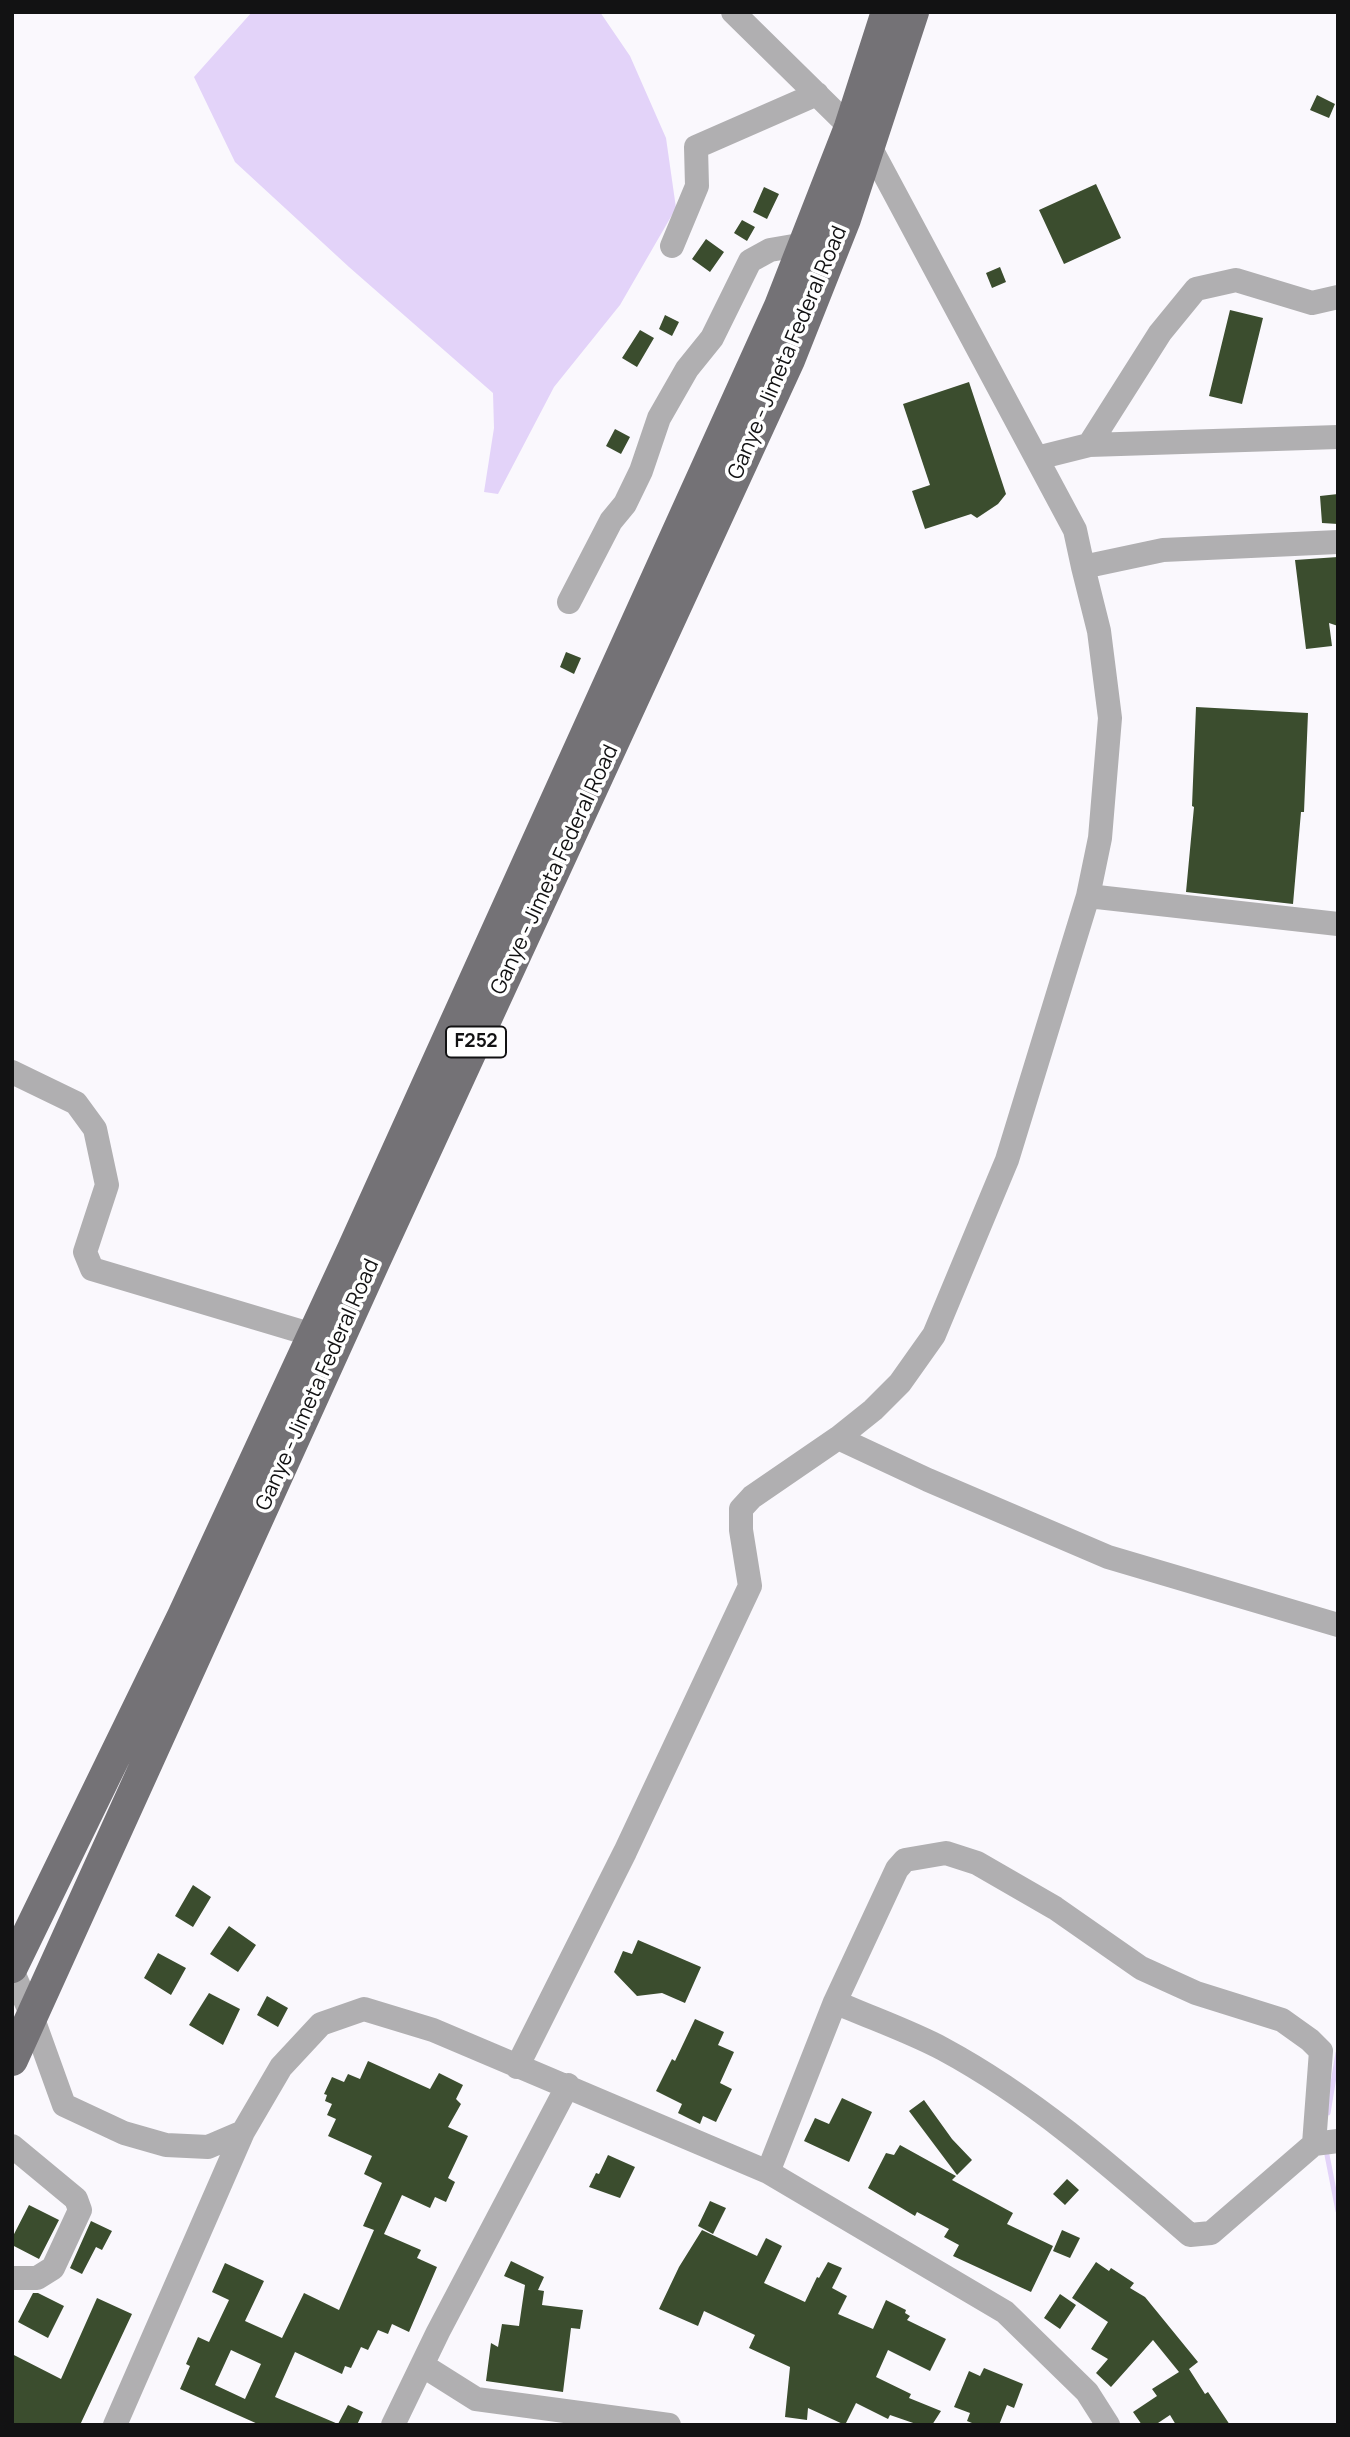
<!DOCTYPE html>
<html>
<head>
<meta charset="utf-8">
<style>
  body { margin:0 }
  #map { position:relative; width:1350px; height:2437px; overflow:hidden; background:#faf8fd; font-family:Manrope,sans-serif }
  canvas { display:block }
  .frame { position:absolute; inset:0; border:14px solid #121213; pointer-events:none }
</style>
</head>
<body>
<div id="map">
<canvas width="1350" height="2437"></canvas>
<div class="frame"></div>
</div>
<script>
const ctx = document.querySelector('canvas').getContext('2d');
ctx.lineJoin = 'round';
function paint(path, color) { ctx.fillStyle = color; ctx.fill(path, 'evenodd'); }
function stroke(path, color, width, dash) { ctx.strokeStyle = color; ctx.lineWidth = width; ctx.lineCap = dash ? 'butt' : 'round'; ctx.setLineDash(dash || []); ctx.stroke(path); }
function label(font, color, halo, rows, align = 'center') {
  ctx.font = font + ' Manrope,sans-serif'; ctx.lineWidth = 7; ctx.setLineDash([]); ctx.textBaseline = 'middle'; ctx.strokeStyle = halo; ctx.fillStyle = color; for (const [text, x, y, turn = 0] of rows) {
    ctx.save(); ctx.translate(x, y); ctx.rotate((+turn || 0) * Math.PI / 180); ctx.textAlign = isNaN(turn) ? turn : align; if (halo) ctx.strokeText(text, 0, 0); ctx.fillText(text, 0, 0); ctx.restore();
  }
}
paint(new Path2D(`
  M252,12H600L630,56L666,138L676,208L620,305L554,387L498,494L484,492L494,428L493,393L349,267L235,162L194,77Z`), '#e3d3f9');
stroke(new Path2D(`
  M1328,2113L1338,2053
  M1327,2155L1338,2211`), '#e3d3f9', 5);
paint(new Path2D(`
  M1317,95L1335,104L1329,118L1310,110Z
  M1096,184L1121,238L1064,264L1039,210Z
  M764,187L779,194L767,219L753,212Z
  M742,220L755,227L747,241L734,233Z
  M706,239L724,252L710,272L692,259Z
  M1000,267L1006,282L992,288L986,273Z
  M1230,310L1263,318L1242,404L1209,396Z
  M665,315L679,322L672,336L659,329Z
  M640,330L654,338L637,367L622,358Z
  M969,382L1006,494L998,504L977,518L971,514L925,529L912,491L930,485L903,404Z
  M615,429L630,437L621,454L606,446Z
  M1338,494V524L1322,523L1320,496Z
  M1338,557V626L1329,623L1332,646L1306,649L1295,560Z
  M566,652L581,658L574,674L560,667Z
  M1196,707L1308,713L1304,812H1301L1293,904L1186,892L1194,807L1192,806Z
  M193,1885L211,1897L193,1927L175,1916Z
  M229,1926L256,1945L238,1972L210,1954Z
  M638,1940L701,1967L685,2003L662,1993L637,1996L614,1972L623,1951L632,1954Z
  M158,1953L186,1968L171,1995L144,1978Z
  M209,1993L240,2009L223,2045L189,2025Z
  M267,1996L288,2008L278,2027L257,2015Z
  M695,2019L724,2032L718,2045L734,2052L720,2083L732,2089L716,2122L703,2116L700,2124L678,2113L682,2104L656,2091L672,2059L675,2061Z
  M368,2061L430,2089L439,2073L463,2085L456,2099L461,2104L448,2127L468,2136L448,2178L455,2182L446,2202L435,2197L430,2208L402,2195L384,2234L421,2250L417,2258L437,2267L409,2332L392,2324L388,2334L378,2330L368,2350L361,2347L351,2368L345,2366L342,2374L295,2352L275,2397L338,2424L348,2405L363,2412L357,2425H260L180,2389L190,2366L186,2364L198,2337L209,2342L229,2300L212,2292L225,2263L264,2281L245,2321L282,2338L304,2293L339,2310L374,2230L363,2226L382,2183L364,2174L372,2156L328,2136L336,2119L327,2115L332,2104L325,2101L327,2095L324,2094L332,2077L344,2082L348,2074L360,2079ZM231,2350L261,2364L245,2399L215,2385Z
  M842,2098L872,2112L849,2162L804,2141L815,2118L829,2124Z
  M924,2100L952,2139L972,2160L957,2175L909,2111Z
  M900,2145L956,2176L952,2180L1013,2213L1007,2224L1053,2246L1031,2292L953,2256L959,2245L944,2237L949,2229L917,2212L915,2216L868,2188L886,2153L894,2155Z
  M608,2155L635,2167L620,2198L589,2187L596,2173L599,2174Z
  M1067,2179L1079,2190L1065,2205L1053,2194Z
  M710,2201L726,2208L713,2234L698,2226Z
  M29,2205L59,2220L39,2259L12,2245V2238Z
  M91,2221L112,2231L102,2250L96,2247L82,2274L70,2268Z
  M702,2230L757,2256L766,2238L782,2246L764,2283L805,2302L817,2277L819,2278L828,2262L842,2268L832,2288L847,2296L838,2314L873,2329L886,2300L906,2310L905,2313L910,2316L907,2320L946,2339L930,2371L888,2350L876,2377L911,2394L909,2398L941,2411L932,2425H919L890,2415L888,2419L856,2403L845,2425L808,2408L807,2420L785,2417L790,2367L749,2348L755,2335L704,2311L698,2326L659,2309L679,2267Z
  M1062,2230L1080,2238L1070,2258L1053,2251Z
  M511,2261L544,2277L538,2290L544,2291L542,2305L583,2310L580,2329L571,2328L563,2392L486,2381L491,2343L498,2347L502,2324L519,2326L525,2285L504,2276Z
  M1096,2262L1109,2271L1111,2268L1134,2283L1130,2288L1145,2297L1198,2362L1189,2369L1205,2394L1208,2392L1230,2425H1176L1170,2415L1155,2425H1142L1133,2412L1157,2396L1152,2389L1179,2372L1153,2340L1111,2387L1096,2373L1108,2359L1091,2349L1108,2322L1072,2298Z
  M33,2293H38L64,2306L48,2338L18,2322Z
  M1060,2294L1076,2305L1060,2329L1044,2318Z
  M97,2298L132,2314L80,2425H12V2354L61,2379Z
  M984,2368L1023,2384L1014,2408L1007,2405L999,2425H977L967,2421L970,2413L954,2407L969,2371L980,2376Z`), '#3b4d2e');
stroke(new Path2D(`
  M733,12L850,127
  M870,147L1075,530L1083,567L1163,550L1338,542
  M672,246L697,186L696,147L817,94
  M1089,445L1338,437
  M1037,458L1089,445L1160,333L1196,289L1236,280L1312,303L1338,297
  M569,602L611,521L625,504L641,471L659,418L687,369L712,338L750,261L770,250L805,244
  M1088,896L1338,924
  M12,1072L76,1103L95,1129L107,1185L85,1252L92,1269L313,1335
  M838,1438L928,1480L1108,1557L1338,1625
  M12,1970L32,2016L64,2105L124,2133L166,2145L208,2147L243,2132
  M835,2002C871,2018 909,2031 943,2049C1034,2098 1112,2167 1190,2235L1211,2233L1314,2144L1338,2141
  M517,2067L625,1852L750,1586L741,1530V1509L752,1497L838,1438L873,1410L900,1383L934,1335L1007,1160L1088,896L1100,838L1110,718L1099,631L1083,567
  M12,2146L76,2199L80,2210L53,2268L37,2278H12
  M768,2172L835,2002L897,1869L905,1860L946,1853L977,1863L1055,1908L1141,1968L1196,1993L1282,2020L1310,2040L1321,2051L1314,2144
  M422,2365L476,2399L669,2425
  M115,2425L243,2132L281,2067L321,2024L364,2009L433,2030L768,2172L1005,2312L1087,2392L1108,2425
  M393,2425L438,2332L568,2085`), '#b0afb1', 24);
stroke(new Path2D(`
  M12,1967L183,1616L353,1249L780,306L850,127L887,12
  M12,2060L375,1260L789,360L845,219L913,12`), '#747276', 32);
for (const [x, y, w] of [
  [476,1042,60]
]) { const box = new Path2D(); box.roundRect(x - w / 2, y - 15.5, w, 31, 5); ctx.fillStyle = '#fff'; ctx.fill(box); stroke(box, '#121213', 2); }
label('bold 19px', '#121213', null, [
  ["F252",476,1042]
]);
label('21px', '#121213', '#fff', [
  ["Ganye - Jimeta Federal Road",788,353,-67],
  ["Ganye - Jimeta Federal Road",555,870,-65],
  ["Ganye - Jimeta Federal Road",318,1385,-66]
]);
</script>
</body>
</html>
